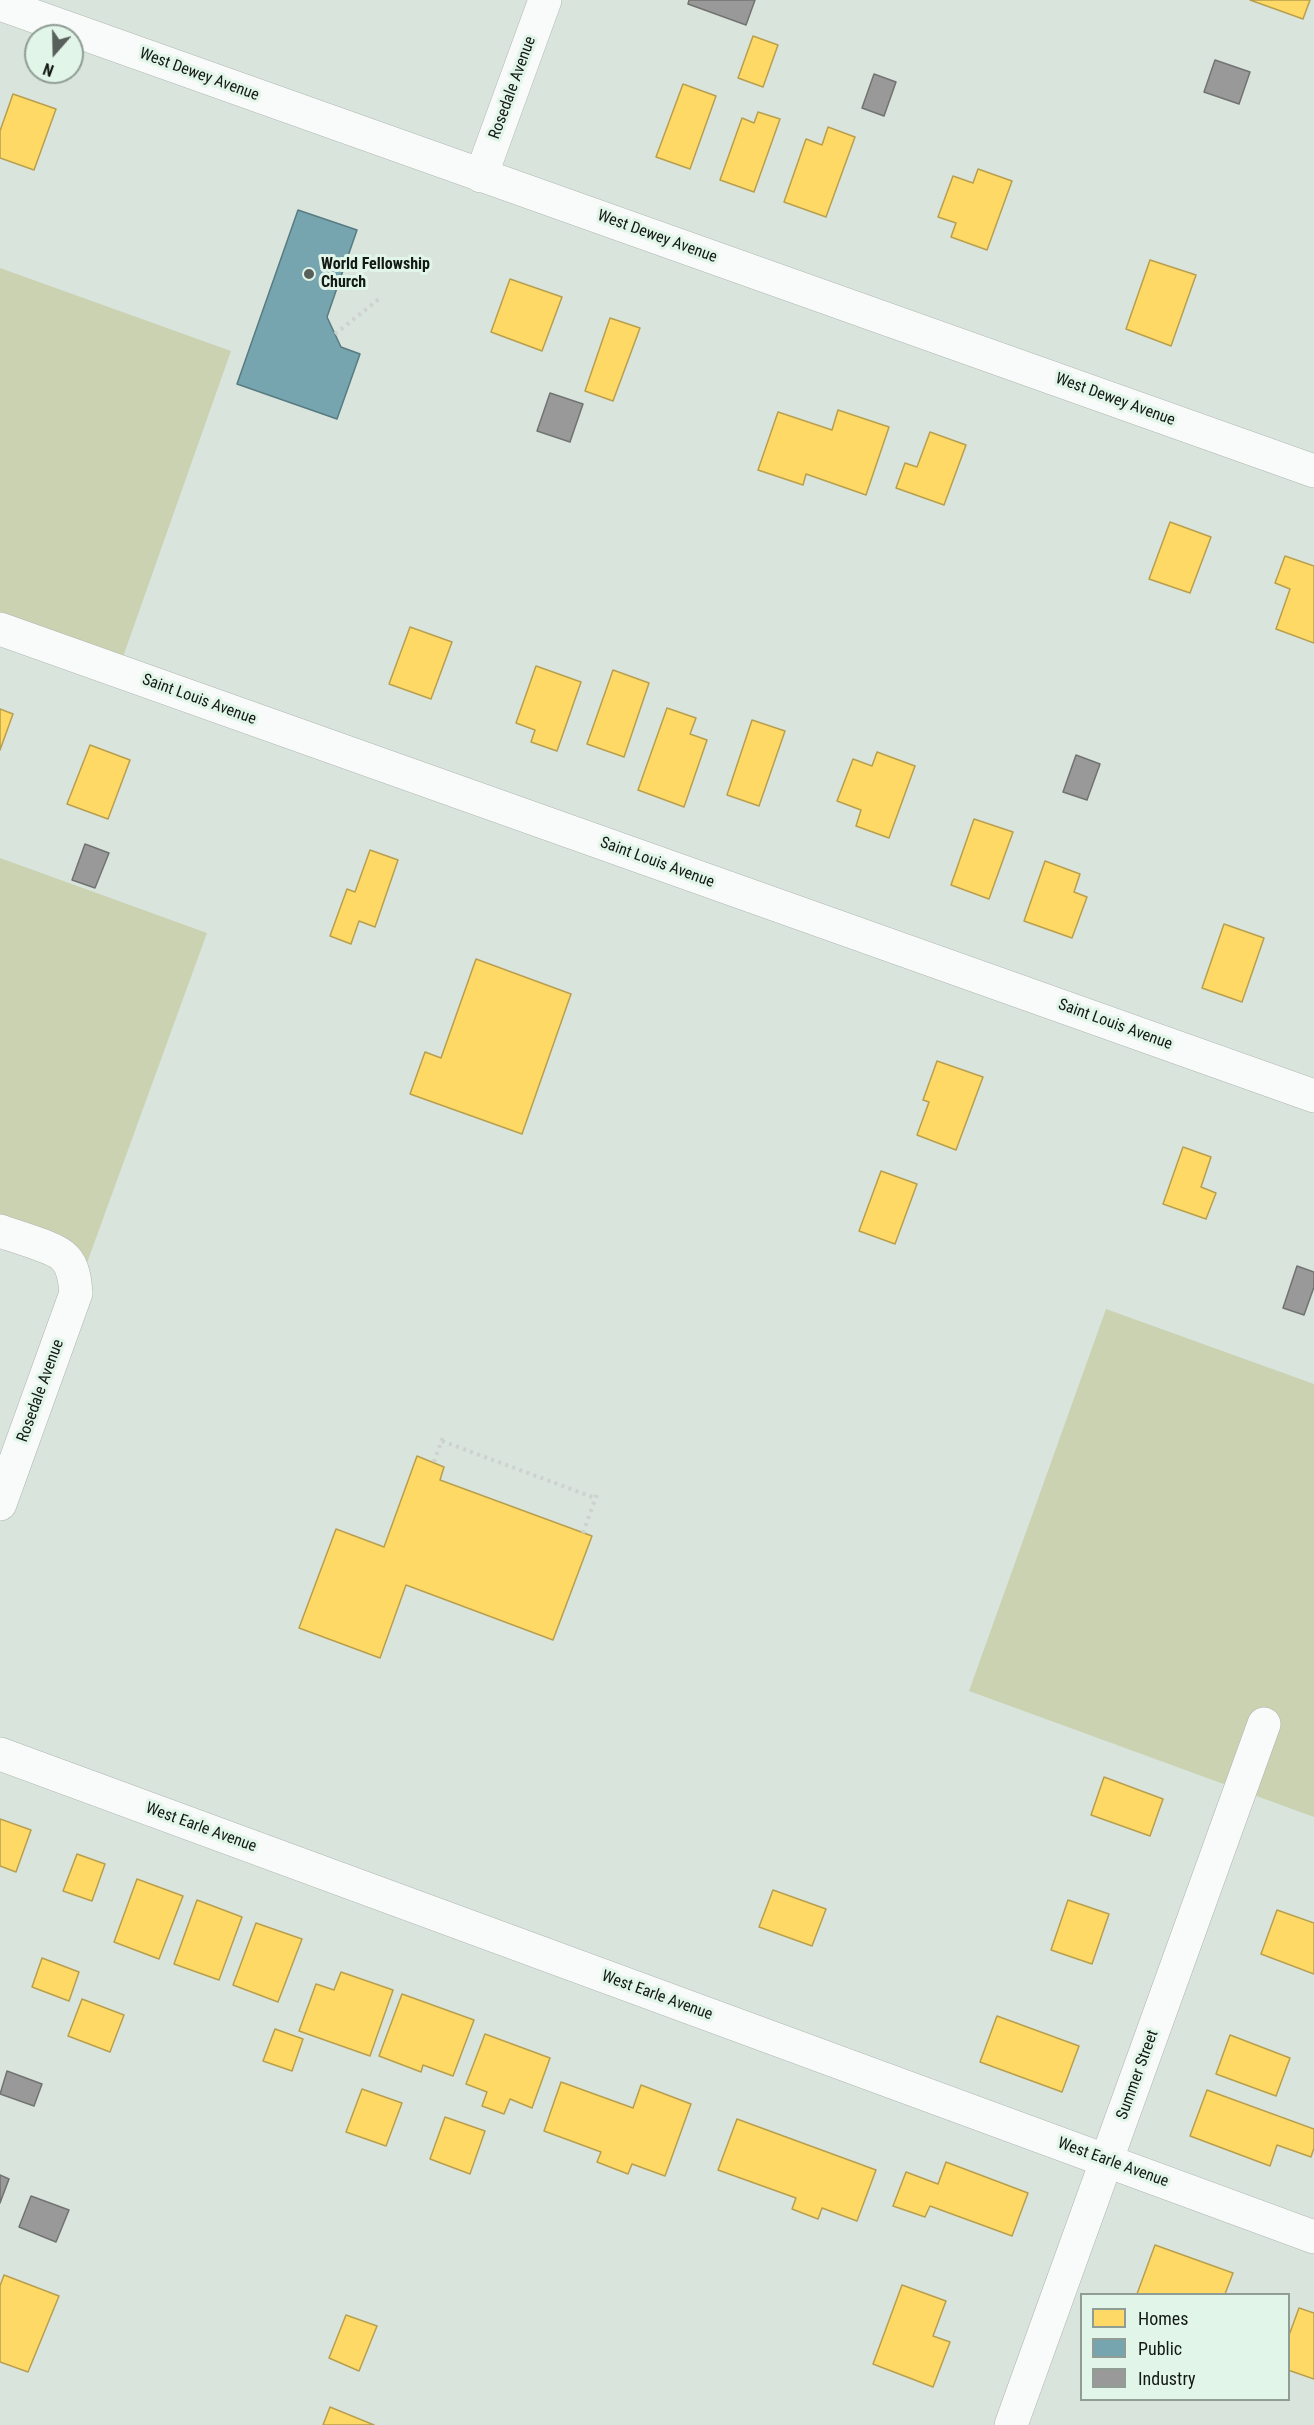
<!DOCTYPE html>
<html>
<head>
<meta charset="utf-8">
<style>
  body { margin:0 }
  #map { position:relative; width:1314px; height:2425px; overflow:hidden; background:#d9e4dd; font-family:"Roboto Condensed",sans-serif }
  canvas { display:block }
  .legend { position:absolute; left:1080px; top:2293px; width:210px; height:108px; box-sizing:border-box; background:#e2f5e9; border:2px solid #8f9d94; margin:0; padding:8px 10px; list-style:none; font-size:18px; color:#131915 }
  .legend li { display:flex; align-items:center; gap:12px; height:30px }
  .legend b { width:30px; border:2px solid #8f9d94 }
  .north { position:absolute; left:24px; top:24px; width:60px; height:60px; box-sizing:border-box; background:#e2f5e9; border:2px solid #8f9d94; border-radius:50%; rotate:200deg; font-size:16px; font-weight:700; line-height:24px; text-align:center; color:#131915 }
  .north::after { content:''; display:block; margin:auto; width:21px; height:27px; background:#58605b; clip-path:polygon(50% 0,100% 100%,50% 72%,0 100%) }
</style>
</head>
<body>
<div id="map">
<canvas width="1314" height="2425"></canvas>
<ul class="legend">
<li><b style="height:16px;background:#ffd966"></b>Homes</li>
<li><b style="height:16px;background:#76a5af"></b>Public</li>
<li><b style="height:16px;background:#999"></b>Industry</li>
</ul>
<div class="north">N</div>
</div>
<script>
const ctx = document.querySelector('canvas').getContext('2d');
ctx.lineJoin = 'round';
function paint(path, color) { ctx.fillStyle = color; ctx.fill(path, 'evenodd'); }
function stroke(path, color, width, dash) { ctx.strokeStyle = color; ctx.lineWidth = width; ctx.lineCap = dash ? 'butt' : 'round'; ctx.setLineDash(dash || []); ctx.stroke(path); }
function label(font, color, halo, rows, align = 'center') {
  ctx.font = font + ' "Roboto Condensed",sans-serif'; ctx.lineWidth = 6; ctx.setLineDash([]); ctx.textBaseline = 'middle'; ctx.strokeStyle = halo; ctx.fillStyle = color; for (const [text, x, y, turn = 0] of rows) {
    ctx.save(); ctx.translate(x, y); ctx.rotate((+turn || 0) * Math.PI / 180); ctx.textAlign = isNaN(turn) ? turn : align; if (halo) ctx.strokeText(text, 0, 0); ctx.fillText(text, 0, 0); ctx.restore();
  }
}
paint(new Path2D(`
  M0,268L231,351L118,671L0,629Z
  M0,858L207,933L76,1293L75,1276L0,1231Z
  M1106,1309L1314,1384V1817L969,1691Z`), '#cbd2b2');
const homes = new Path2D(`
  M1250,0H1310L1303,19Z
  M753,36L778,45L763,87L738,78Z
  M683,84L716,96L690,169L656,157Z
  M13,94L56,109L34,170L0,158V131Z
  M758,112L780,119L754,192L720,180L742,118L754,123Z
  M828,127L855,137L826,217L784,202L806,139L822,145Z
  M978,169L1012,181L987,250L951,237L956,223L938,217L953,176L973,183Z
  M1150,260L1196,275L1171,346L1126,329Z
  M510,279L562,297L542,351L491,332Z
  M610,318L640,328L613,401L585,391Z
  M838,410L889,427L866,495L806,474L803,485L758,470L778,412L832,430Z
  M930,432L966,445L944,505L896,488L905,463L917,467Z
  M1170,522L1211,537L1190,593L1149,579Z
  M1285,556L1314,566V643L1276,629L1290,589L1275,583Z
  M410,627L452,642L431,699L389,684Z
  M536,666L581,682L557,751L531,742L535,730L516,723Z
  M613,670L649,683L624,757L587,744Z
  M667,708L696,718L690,734L707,740L684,807L638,790Z
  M0,709L13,714L0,750Z
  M752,720L785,731L759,806L727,795Z
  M90,745L130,760L108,819L67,804Z
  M877,752L915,766L889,838L856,826L861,810L837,801L853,759L872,766Z
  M974,819L1013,832L989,899L951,885Z
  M370,850L398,860L375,927L359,921L351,944L330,936L347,889L355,892Z
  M1045,861L1080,874L1074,892L1087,897L1072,938L1024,921Z
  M1224,924L1264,938L1242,1002L1202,988Z
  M476,959L571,994L522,1134L410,1094L425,1052L441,1058Z
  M937,1061L983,1077L956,1150L917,1135L929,1102L923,1100Z
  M1183,1147L1211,1157L1201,1187L1216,1193L1206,1219L1163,1204Z
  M881,1171L917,1184L895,1244L859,1231Z
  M417,1456L444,1467L440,1480L592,1536L553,1640L406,1585L380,1658L299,1628L336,1529L384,1547Z
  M1104,1777L1163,1799L1150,1836L1091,1815Z
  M0,1819L31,1830L16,1872L0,1866Z
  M77,1854L105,1864L92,1901L63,1891Z
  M137,1879L183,1896L159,1959L114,1942Z
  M773,1890L826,1909L812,1946L759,1927Z
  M197,1900L242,1917L219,1980L174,1964Z
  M1068,1900L1109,1914L1092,1964L1051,1950Z
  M1277,1910L1314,1923V1974L1261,1954Z
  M256,1923L302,1939L278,2002L233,1985Z
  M42,1958L79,1972L69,2001L32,1987Z
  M341,1972L393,1990L370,2056L299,2031L316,1984L334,1990Z
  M402,1994L474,2020L453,2076L423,2065L421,2072L379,2056Z
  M82,1999L124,2015L110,2052L68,2036Z
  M997,2016L1079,2046L1062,2092L980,2062Z
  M275,2029L303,2039L292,2071L263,2061Z
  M485,2034L550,2058L532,2108L510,2099L504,2114L482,2106L487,2092L466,2084Z
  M1230,2035L1290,2058L1276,2096L1216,2074Z
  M561,2082L633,2108L641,2085L691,2104L665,2176L632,2164L628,2174L597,2162L601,2152L544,2131Z
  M362,2089L402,2103L386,2146L346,2132Z
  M1207,2090L1314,2129V2148L1311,2157L1277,2145L1270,2166L1190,2136Z
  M445,2117L485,2131L470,2174L430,2159Z
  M737,2119L876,2170L857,2221L822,2208L818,2219L792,2209L796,2198L718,2170Z
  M946,2162L1028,2193L1012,2236L930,2206L925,2217L893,2206L906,2172L938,2184Z
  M1155,2245L1233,2273L1225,2294H1137Z
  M4,2275L59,2296L28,2372L0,2362V2286Z
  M902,2285L946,2301L933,2336L950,2342L933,2387L873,2364Z
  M1299,2308L1314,2313V2379L1288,2370V2338Z
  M346,2315L377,2326L359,2371L329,2358Z
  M330,2407L374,2425H323Z`);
paint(homes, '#ffd966');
stroke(homes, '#b89f4e', 1.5);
const public = new Path2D(`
  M298,210L357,230L327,317L341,347L360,354L337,419L237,384Z`);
paint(public, '#76a5af');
stroke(public, '#587b81', 1.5);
const industry = new Path2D(`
  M689,0H755L746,25L688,4Z
  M1215,60L1250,72L1239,104L1204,92Z
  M874,74L896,82L884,116L862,108Z
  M550,393L583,404L570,442L537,431Z
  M1076,755L1100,764L1087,800L1063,792Z
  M85,844L109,853L95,888L72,880Z
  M1297,1266L1314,1272V1287L1304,1315L1283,1308Z
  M7,2071L42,2084L34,2106L0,2094Z
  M0,2175L9,2179L0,2203Z
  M31,2196L69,2210L56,2242L19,2227Z`);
paint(industry, '#999');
stroke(industry, '#717371', 1.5);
const minor = new Path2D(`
  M0,4L1314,471
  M481,176L545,0
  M0,629L1314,1096
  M0,1231C14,1236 57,1248 65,1258C74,1267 75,1282 76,1293L0,1504
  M0,1754L1314,2237
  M1011,2425L1264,1724`);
stroke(minor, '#aeb5b0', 34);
stroke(new Path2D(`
  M335,334L380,298
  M442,1441L595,1498
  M434,1462L444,1434
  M583,1533L598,1491`), '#cfd1cf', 4, [3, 4.5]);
stroke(minor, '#f9fbfa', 33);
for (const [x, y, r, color] of [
  [309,274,6,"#58605b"]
]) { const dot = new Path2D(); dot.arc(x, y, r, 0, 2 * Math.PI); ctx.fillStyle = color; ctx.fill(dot); stroke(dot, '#e2f5e9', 2); }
label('16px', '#131915', '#e2f5e9', [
  ["West Dewey Avenue",199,75,20],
  ["Rosedale Avenue",513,88,-70],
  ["West Dewey Avenue",657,237,20],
  ["West Dewey Avenue",1115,400,20],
  ["Saint Louis Avenue",199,700,20],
  ["Saint Louis Avenue",657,863,20],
  ["Saint Louis Avenue",1115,1025,20],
  ["Rosedale Avenue",41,1391,-70],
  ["West Earle Avenue",201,1828,20],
  ["West Earle Avenue",657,1996,20],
  ["Summer Street",1138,2075,-70],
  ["West Earle Avenue",1113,2163,20]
]);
label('bold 16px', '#131915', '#e2f5e9', [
  ["World Fellowship",321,265],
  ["Church",321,283]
], 'left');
</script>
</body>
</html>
